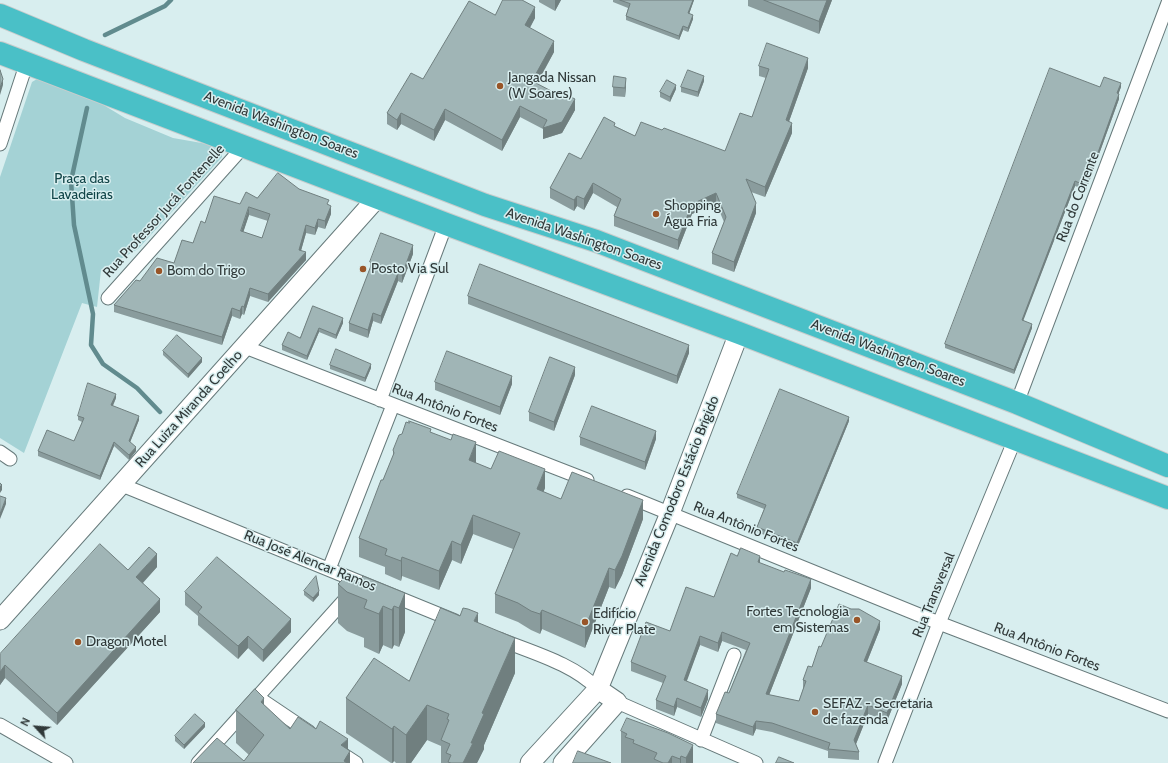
<!DOCTYPE html>
<html>
<head>
<meta charset="utf-8">
<style>
  body { margin:0 }
  #map { position:relative; width:1168px; height:763px; overflow:hidden; background:#d8eeef; font-family:Cabin,sans-serif }
  canvas { display:block }
  .north { position:absolute; left:16px; top:707px; width:40px; height:40px; -webkit-text-stroke:3px #d8eeef; paint-order:stroke; rotate:296deg; font-size:11px; font-weight:700; line-height:16px; text-align:center; color:#303939 }
  .north::after { content:''; display:block; margin:auto; width:14px; height:18px; background:#303939; clip-path:polygon(50% 0,100% 100%,50% 72%,0 100%) }
</style>
</head>
<body>
<div id="map">
<canvas width="1168" height="763"></canvas>
<div class="north">N</div>
</div>
<script>
const ctx = document.querySelector('canvas').getContext('2d');
ctx.lineJoin = 'round';
function paint(path, color) { ctx.fillStyle = color; ctx.fill(path, 'evenodd'); }
function stroke(path, color, width, dash) { ctx.strokeStyle = color; ctx.lineWidth = width; ctx.lineCap = dash ? 'butt' : 'round'; ctx.setLineDash(dash || []); ctx.stroke(path); }
function label(font, color, halo, rows, align = 'center') {
  ctx.font = font + ' Cabin,sans-serif'; ctx.lineWidth = 3; ctx.setLineDash([]); ctx.textBaseline = 'middle'; ctx.strokeStyle = halo; ctx.fillStyle = color; for (const [text, x, y, turn = 0] of rows) {
    ctx.save(); ctx.translate(x, y); ctx.rotate((+turn || 0) * Math.PI / 180); ctx.textAlign = isNaN(turn) ? turn : align; if (halo) ctx.strokeText(text, 0, 0); ctx.fillText(text, 0, 0); ctx.restore();
  }
}
paint(new Path2D(`
  M37,79L97,101L125,118L173,138L213,145L219,148L222,152V157L138,249L101,270L97,307L82,303L24,453L0,438V177L32,82Z`), '#a4d2d5');
stroke(new Path2D(`
  M105,35L165,6L171,0
  M87,108L71,181L74,225L93,314L91,345L103,364L137,388L160,412`), '#618b8e', 4.5);
const street = new Path2D(`
  M0,144L27,62
  M108,298L244,146
  M245,347L587,480
  M380,400L446,224
  M1017,403L1168,3
  M0,452L10,459
  M122,485L455,621
  M627,496L939,623L1168,711
  M329,569L393,405
  M499,639C533,653 572,663 598,689
  M257,697L309,732
  M617,702L756,763
  M0,725L66,763
  M701,740L734,655
  M336,750L356,763
  M198,763L349,595
  M885,763L939,623L1015,439`);
const secondary = new Path2D(`
  M0,620L377,198
  M530,763L598,689L670,513L739,333
  M563,763L617,702L598,689`);
const highway = new Path2D(`
  M0,15L84,50L485,205L596,241L1017,403L1168,466
  M0,53L446,224L739,333L1168,498`);
stroke(street, '#677a7b', 15);
stroke(secondary, '#677a7b', 21);
stroke(highway, '#c9cccc', 24);
stroke(street, '#fff', 13);
stroke(secondary, '#fff', 19);
stroke(highway, '#4ac0c7', 22);
paint(new Path2D(`
  M539,0H561L555,11L539,2Z
  M613,0H694L689,14L693,19L688,32L683,30L679,40L626,20V16L628,8L613,2Z
  M748,0H832L819,34L748,6Z
  M495,15L535,18L530,28L554,52L537,84L575,110L562,133L543,139V129L520,117L502,151L445,120L434,141L401,124L397,130L387,124V113L423,79Z
  M759,66L808,68L789,121L792,133L765,197L751,192L756,213L734,272L712,264V253L724,222L716,203L692,214L678,250L614,226V216L617,207L593,193L584,210L577,206L574,211L550,198V188L581,159L615,126L635,136L662,130L725,151L752,117L766,78L759,76Z
  M704,81L698,97L681,92V87Z
  M626,86L625,97L613,96V87Z
  M1100,87H1121L1118,94L1119,99L1086,190L1075,186L1023,320L1032,328L1014,374L945,348V344Z
  M676,89L670,102L660,97V92Z
  M299,189L329,205L331,214L325,229L318,227L315,235L306,233L301,250L306,260L268,302L250,296L244,315L242,314L240,319L232,316L222,345L114,312V305L140,281L174,263L193,243L205,223L240,204L257,198ZM249,215L268,221L262,238L243,232Z
  M413,254L402,283L398,281L381,324L373,321L368,338L349,331V323L370,269V262Z
  M468,296L689,353L677,384L468,304Z
  M313,306L343,323L336,339L319,332L307,360L282,350V345L300,338Z
  M163,351L202,362L188,378L163,355Z
  M330,365L371,368L365,382L330,369Z
  M575,375L554,431L529,421V412Z
  M435,382L512,384L500,415L435,390Z
  M116,398L113,406L139,420L130,442L136,451L129,460L114,446L100,480L38,456V451L74,441L82,422L78,420V416Z
  M849,421L797,548L757,532V527L764,509L737,498V494Z
  M431,432L476,462L475,463L491,469L545,488L543,492L561,499L643,519L622,575L615,589L609,587L585,648L542,629L540,634L531,630L518,622L495,613V594L513,549L473,534L461,564L452,560L439,590L402,576L401,581L385,574V567L359,557V538L393,456V450Z
  M580,437L656,439L645,470L580,445Z
  M737,556L760,563L811,588L769,695L799,701L803,689V680L812,667L821,647L880,629L867,662L902,684L887,721L868,714L856,744L859,752V760L828,758V751L772,732L756,729L753,736L716,723V714L729,693L746,650L722,641L718,652L700,645L686,681L708,699L701,717L677,707L674,716L656,709V700L663,683L631,671V662L714,597Z
  M157,567L143,583L160,612L57,725L5,678L0,685V654L128,570Z
  M361,583L405,593V632L399,647L394,645L392,649L383,645L379,654L364,647V638L347,631L338,623V584Z
  M304,591L319,595L313,602L304,595Z
  M185,592L291,632L263,662L248,648L238,659L198,625V616L185,605Z
  M478,623L515,673L484,745V749L477,763H441V746L427,740L411,763H396L394,761L393,763H391L346,733V698L409,681Z
  M264,705L290,729L348,750L350,763H193L244,761L249,755L236,743V710Z
  M205,727L184,749L175,741V736Z
  M621,731L668,733L693,763H621Z`), '#8a9c9d');
paint(new Path2D(`
  M555,0H561L555,11Z
  M693,0H694L688,17V13Z
  M827,0H832L819,34V21Z
  M535,7V18L525,36V25Z
  M693,15V19L688,32V28Z
  M683,26V30L679,40V36Z
  M554,41V52L532,92V81Z
  M808,58V68L786,130V120Z
  M704,76V81L698,97V92Z
  M626,78V86L625,97V88Z
  M3,79V85L0,95V88Z
  M1121,83V87L1117,98V93Z
  M676,85V89L670,102V97Z
  M1119,94V99L1086,190V186Z
  M575,99V110L562,133L543,139V128Z
  M520,106V117L502,151V140Z
  M445,109V120L434,141V130Z
  M401,113V124L397,130V120Z
  M792,123V133L765,197V187Z
  M1075,181V186L1022,324V320Z
  M593,183V193L584,210V199Z
  M716,193V203L692,214L678,250V240L692,204Z
  M577,196V206L574,211V200Z
  M756,203V213L734,272V262Z
  M331,206V214L325,229V221Z
  M249,207V215L241,239V231Z
  M318,219V227L315,235V228Z
  M306,225V233L299,258V250Z
  M413,245V254L402,283V275Z
  M306,252V260L268,302V294Z
  M398,273V281L381,324V316Z
  M250,288V296L244,315V307Z
  M242,306V314L240,319V311Z
  M232,308V316L222,345V337Z
  M373,313V321L368,338V330Z
  M343,318V323L336,339V335Z
  M1032,324V328L1014,374V370Z
  M319,328V332L307,360V356Z
  M689,345V353L677,384V376Z
  M202,358V362L188,378V374Z
  M371,364V368L365,382V378Z
  M575,367V375L554,431V422Z
  M512,376V384L500,415V407Z
  M116,394V398L111,409V405Z
  M139,416V420L129,445V441Z
  M849,417V421L797,548V543Z
  M656,431V439L645,470V462Z
  M114,442V446L100,480V476Z
  M476,442V462L469,479V460Z
  M136,447V451L129,460V455Z
  M545,469V488L537,509V489Z
  M2,485V490L0,493V487Z
  M6,498V504L0,519V514Z
  M643,500V519L622,575L615,589V570Z
  M473,515V534L461,564V545Z
  M452,541V560L439,590V571Z
  M157,554V567L136,590V577Z
  M760,556V565L758,562Z
  M402,557V576L401,581V561Z
  M609,568V587L585,648V628Z
  M811,579V588L766,703V694Z
  M319,591V595L313,602V598Z
  M405,593V632L399,647V608Z
  M160,599V612L57,725V713Z
  M383,606V645L379,654V614Z
  M394,606V645L392,649V610Z
  M542,610V629L540,634V614Z
  M478,613V648L474,621Z
  M291,619V632L263,662V650Z
  M880,621V629L864,669V661Z
  M722,632V641L718,652V643Z
  M248,636V648L238,659V646Z
  M700,636V645L684,689V680Z
  M515,638V673L484,745V749L477,763H463L482,713Z
  M5,665V678L0,685V672Z
  M902,676V684L887,721V713Z
  M708,690V699L701,717V708Z
  M264,698V731L261,702Z
  M677,698V707L674,716V707Z
  M427,705V740L411,763H406V735Z
  M868,705V714L854,749V740Z
  M756,721V729L753,736V727Z
  M205,723V727L184,749V745Z
  M394,726V761L392,763V729Z
  M348,739V755L350,751V763H341V745Z
  M693,745V763H686V758Z
  M672,756V763H668Z
  M681,756V763H680V759Z`), '#707f7f');
const building = new Path2D(`
  M503,0H522L535,7L525,25L554,41L532,81L559,95L561,92L575,99L562,122L543,128L547,120L520,106L502,140L445,109L434,130L401,113L397,120L387,113L411,73L423,79L469,1L495,15Z
  M620,0H693L688,13L693,15L688,28L683,26L679,36L626,16L630,4Z
  M764,0H827L819,21Z
  M767,43L808,58L786,120L792,123L765,187L746,179L756,203L734,262L712,253L726,217L716,193L692,204L678,240L614,216L621,199L593,183L584,199L577,196L574,200L550,188L569,153L581,159L604,117L615,123L614,126L635,136L641,122L662,130L664,128L725,151L740,113L752,117L769,69L759,66Z
  M1050,68L1100,87L1104,77L1121,83L1117,93L1119,94L1086,186L1075,181L1022,320L1032,324L1014,370L945,344Z
  M0,70L3,79L0,88Z
  M688,70L704,76L698,92L681,87Z
  M614,76L626,78L625,88L613,87Z
  M667,80L676,85L670,97L660,92Z
  M278,173L299,189L329,200L327,204L331,206L325,221L318,219L315,228L306,225L299,250L306,252L268,294L250,288L244,307L242,306L240,311L232,308L222,337L114,305L136,280L140,281L157,258L174,263L182,240L193,243L201,221L205,223L214,196L240,204L246,192L257,198ZM249,207L270,214L262,238L241,231Z
  M381,233L413,245L402,275L398,273L381,316L373,313L368,330L349,323L372,263L370,262Z
  M480,264L689,345L677,376L468,296Z
  M313,306L343,318L336,335L319,328L307,356L282,345L288,332L300,338Z
  M177,335L202,358L188,374L163,351Z
  M336,349L371,364L365,378L330,365Z
  M447,351L512,376L500,407L435,382Z
  M550,357L575,367L554,422L529,412Z
  M88,383L116,394L111,405L139,416L129,441L136,447L129,455L114,442L100,476L38,451L47,430L74,441L84,418L78,416Z
  M780,389L849,417L797,543L757,527L766,505L737,494Z
  M592,406L656,431L645,462L580,437Z
  M409,421L431,429L430,432L451,440L453,434L476,442L469,460L491,469L499,451L545,469L537,489L561,499L572,472L643,500L622,556L615,570L609,568L585,628L542,610L540,614L531,611L518,603L495,594L520,533L473,515L461,545L452,541L439,571L402,557L401,561L385,555L387,549L359,538L381,480H383L394,453L393,450L399,435L402,434L406,422L409,423Z
  M0,483L2,485L0,487Z
  M0,496L6,498L0,514Z
  M100,544L128,570L149,547L157,554L136,577L160,599L57,713L5,665L0,672V654Z
  M741,548L760,556L758,562L784,572L785,570L811,579L766,694L799,701L806,681L803,680L808,666L812,667L819,646L821,647L839,604L851,609H859L880,621L864,661L902,676L887,713L868,705L854,740L859,752L828,749L830,743L772,723L756,721L753,727L716,714L725,692L729,693L750,643L722,632L718,643L700,636L684,680L708,690L701,708L677,698L674,707L656,700L666,676L631,662L646,622L670,631L686,587L714,597L731,553L737,556Z
  M217,557L291,619L263,650L248,636L238,646L198,612L202,607L185,592Z
  M316,576L319,591L313,598L304,591Z
  M363,576L405,593L399,608L394,606L392,610L383,606L379,614L364,608L367,600L347,592L338,584L345,577L361,583Z
  M441,608L460,616L463,608L468,609L478,613L474,621L515,638L482,713L484,714L471,743H473L463,763H451L448,762L451,755L446,753L450,744L441,740L449,720L447,719L449,714L427,705L406,735L394,726L392,729L346,698L374,658L409,681Z
  M255,689L264,698L261,702L290,729L298,717L316,729L320,721L348,739L341,745L350,751L344,761L347,763H193L217,738L244,761L264,735L236,710Z
  M195,714L205,723L184,745L175,736Z
  M627,718L668,733L693,745L686,758L681,756L680,759L672,756L668,763H663L654,759L657,753L633,743L634,740L625,737L627,734L621,731Z
  M578,751L611,763H573Z
  M779,757L794,763H776Z`);
paint(building, '#a0b5b6');
stroke(building, '#707f7f', 1);
for (const [x, y, r, color] of [
  [500,86,4,"#995528"],
  [656,214,4,"#995528"],
  [363,269,4,"#995528"],
  [159,271,4,"#995528"],
  [857,620,4,"#995528"],
  [585,622,4,"#995528"],
  [78,642,4,"#995528"],
  [815,712,4,"#995528"]
]) { const dot = new Path2D(); dot.arc(x, y, r, 0, 2 * Math.PI); ctx.fillStyle = color; ctx.fill(dot); stroke(dot, '#d8eeef', 1.5); }
label('14px', '#303939', '#d8eeef', [
  ["Jangada Nissan",508,78],
  ["(W Soares)",508,94],
  ["Shopping",664,206],
  ["Água Fria",664,222],
  ["Posto Via Sul",371,269],
  ["Bom do Trigo",167,271],
  ["Fortes Tecnologia",849,612,"right"],
  ["em Sistemas",849,628,"right"],
  ["Edifício",593,614],
  ["River Plate",593,630],
  ["Dragon Motel",86,642],
  ["SEFAZ - Secretaria",823,704],
  ["de fazenda",823,720]
], 'left');
label('14px', '#303939', '#d8eeef', [
  ["Avenida Washington Soares",281,125,21],
  ["Rua do Corrente",1078,197,-69],
  ["Rua Professor Jucá Fontenelle",164,211,-48],
  ["Avenida Washington Soares",584,239,19],
  ["Avenida Washington Soares",888,353,21],
  ["Rua Antônio Fortes",445,408,21],
  ["Rua Luiza Miranda Coelho",189,409,-48],
  ["Avenida Comodoro Estácio Brigido",677,491,-68],
  ["Rua Antônio Fortes",746,527,22],
  ["Rua José Alencar Ramos",310,561,22],
  ["Rua Transversal",934,595,-68],
  ["Rua Antônio Fortes",1047,647,21]
]);
label('14px', '#114548', '#d8eeef', [
  ["Praça das",82,179],
  ["Lavadeiras",82,195]
]);
</script>
</body>
</html>
